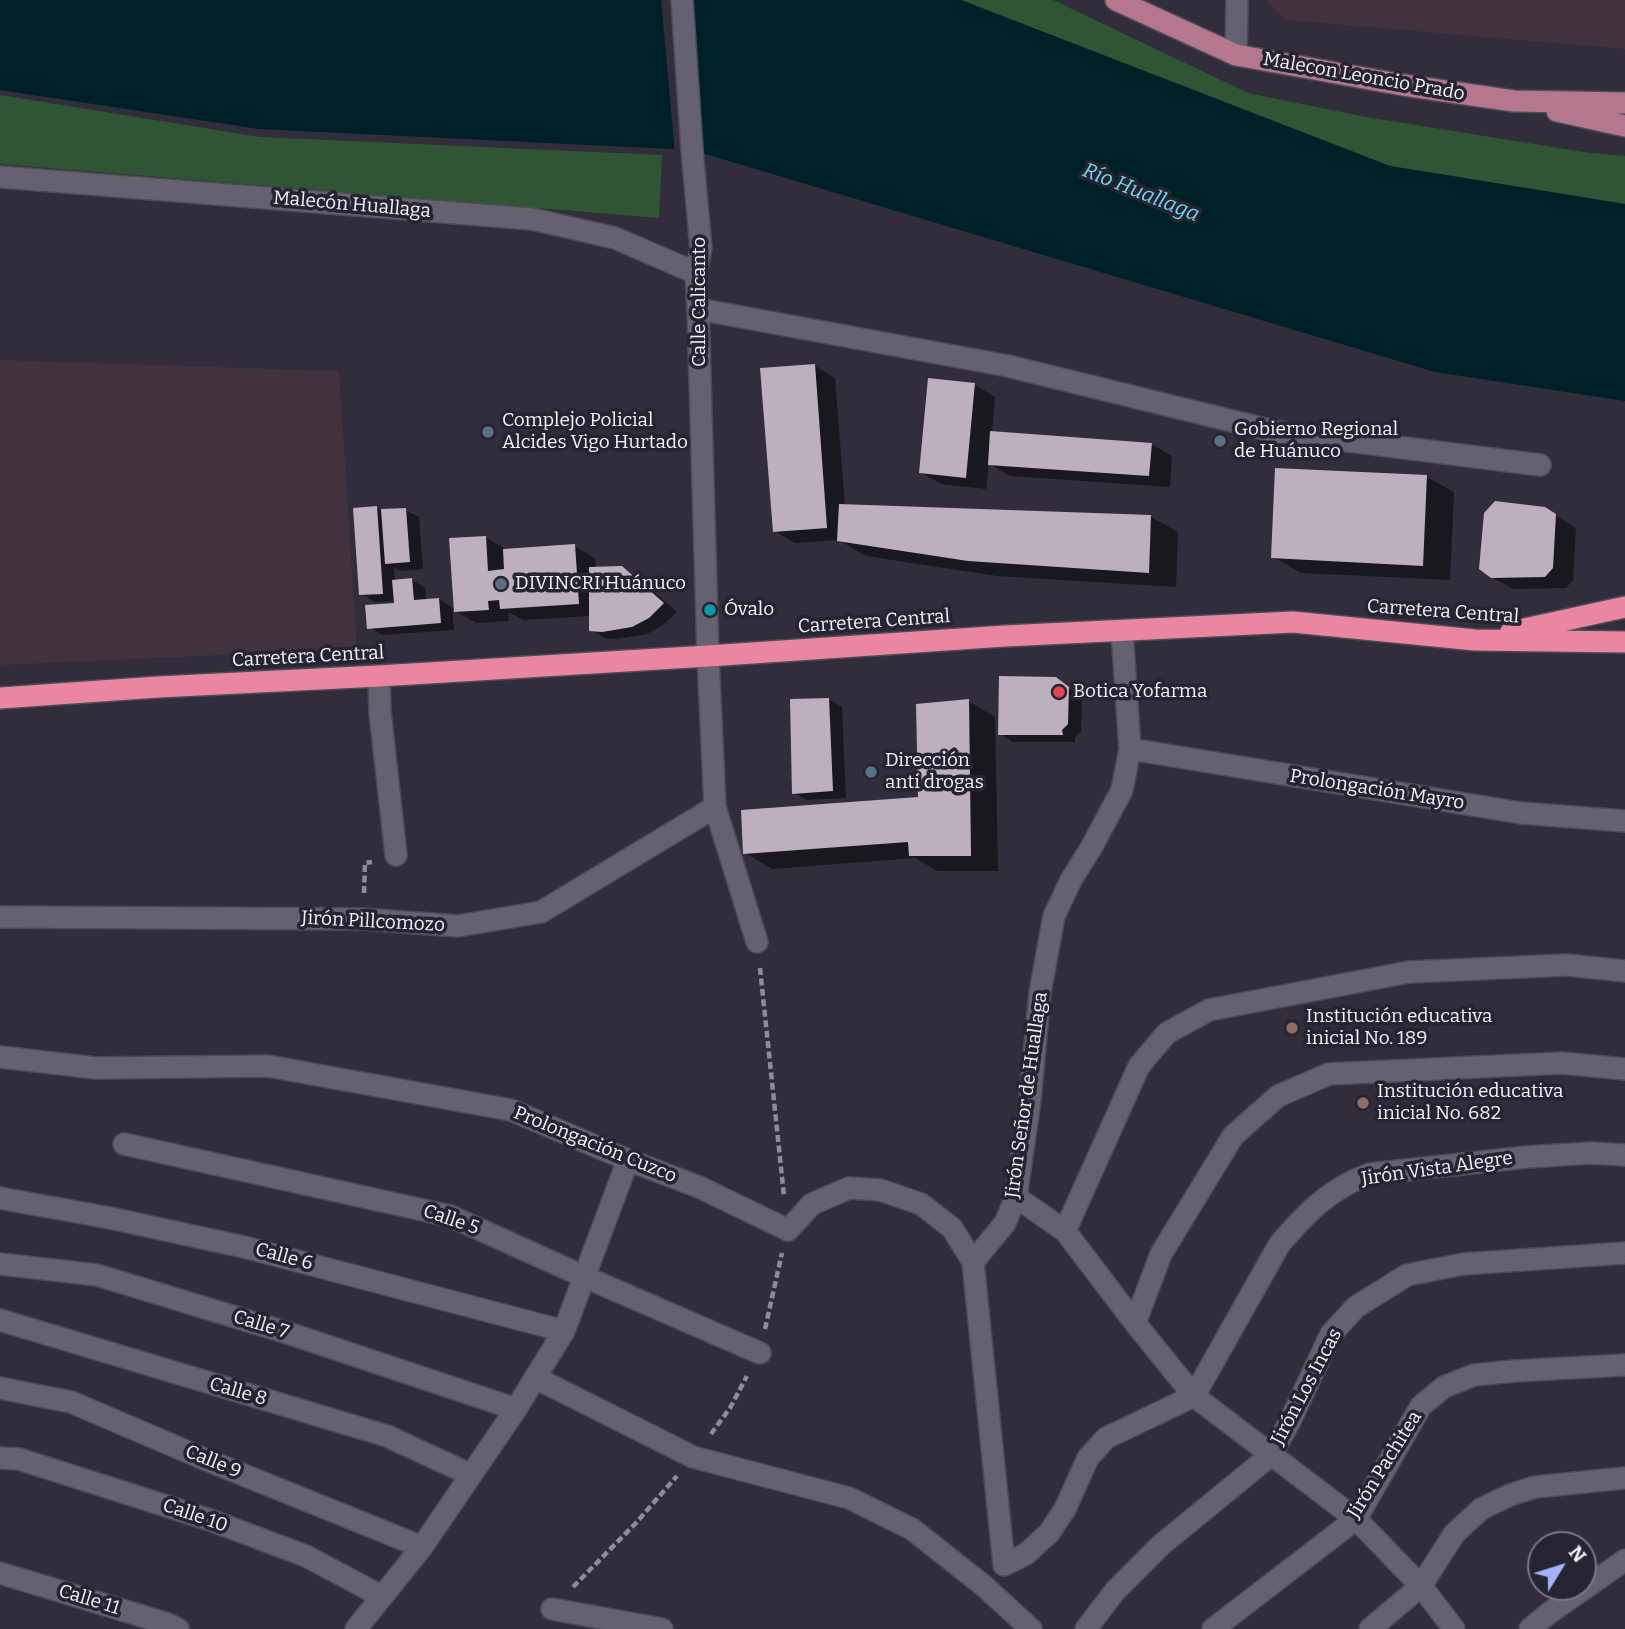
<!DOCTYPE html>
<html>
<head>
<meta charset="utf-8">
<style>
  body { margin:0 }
  #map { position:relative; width:1625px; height:1629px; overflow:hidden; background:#312d3b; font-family:Bitter,serif }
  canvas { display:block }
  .north { position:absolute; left:1527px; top:1531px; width:70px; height:70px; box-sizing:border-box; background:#272431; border:2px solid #797681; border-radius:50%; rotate:52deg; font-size:19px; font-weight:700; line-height:28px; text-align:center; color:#f3f1fa }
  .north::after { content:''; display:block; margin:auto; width:24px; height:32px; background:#a5b1fc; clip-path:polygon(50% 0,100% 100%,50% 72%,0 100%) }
</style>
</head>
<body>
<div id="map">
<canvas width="1625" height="1629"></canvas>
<div class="north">N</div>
</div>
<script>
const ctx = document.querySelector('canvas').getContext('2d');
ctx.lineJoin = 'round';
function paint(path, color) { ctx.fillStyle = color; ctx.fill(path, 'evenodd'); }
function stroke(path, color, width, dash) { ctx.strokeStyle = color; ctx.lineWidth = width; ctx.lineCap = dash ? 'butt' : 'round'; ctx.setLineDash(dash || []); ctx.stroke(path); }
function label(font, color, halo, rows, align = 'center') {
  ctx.font = font + ' Bitter,serif'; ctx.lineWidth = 7; ctx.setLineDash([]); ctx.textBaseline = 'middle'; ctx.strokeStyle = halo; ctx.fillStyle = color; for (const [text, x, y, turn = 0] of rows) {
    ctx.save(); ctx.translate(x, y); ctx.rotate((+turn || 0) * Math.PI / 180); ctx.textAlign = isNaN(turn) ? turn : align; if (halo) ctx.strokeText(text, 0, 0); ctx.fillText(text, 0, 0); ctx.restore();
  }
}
paint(new Path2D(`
  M1268,0H1625V49L1286,20L1268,3Z
  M0,360L339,371L357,649L0,665Z`), '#42323e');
paint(new Path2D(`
  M961,0H1053L1248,93L1366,117L1590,153L1625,156V204L1390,166Z
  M0,95L260,137L662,155L659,218L0,164Z`), '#305534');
paint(new Path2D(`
  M0,0H961L1390,166L1625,204V401L1435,372L692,150L259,129L0,90Z`), '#002027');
paint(new Path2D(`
  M661,0H684L692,154L675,153Z`), '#312d3b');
paint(new Path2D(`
  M815,366L835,378L845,506L1151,517L1178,532L1176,587L997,576L866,556L839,540L795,543L774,531Z
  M975,385L995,397L992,433L1151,444L1172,456L1170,487L1010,476L989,463L986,489L941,484L920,472Z
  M1427,477L1454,492L1450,580L1301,573L1273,557Z
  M376,508L382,511L405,510L419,517L423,569L400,571L394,567L395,582L412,580L425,588L426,600L439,599L455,609L485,537L506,549L574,546L595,558L596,568H621L636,576L677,612L663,625L647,634L616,639L605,638L591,630V616L523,620L508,612L509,621L476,623L452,609L454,630L382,635L369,627L396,605L395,601L375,602L361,594Z
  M1544,508L1576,528L1573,580L1566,588L1513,589L1492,577Z
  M1055,679L1082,697L1081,732L1075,737V742H1013L1000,734Z
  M828,699L842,707L846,798L807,800L794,793Z
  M968,701L995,717L998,871H938L915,858L772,869L745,853L920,798Z`), '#0007');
paint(new Path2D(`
  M815,364L827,528L773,532L760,368Z
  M928,378L975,383L966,478L919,473Z
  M990,431L1152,443L1149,476L988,465Z
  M1275,468L1427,475L1423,566L1271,558Z
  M1495,501L1545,507L1556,514L1553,568L1545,577L1491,578L1479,569L1484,513Z
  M839,504L1151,515L1149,573L968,561L837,541Z
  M377,506L383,594L359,595L353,508Z
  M406,508L410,562L385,564L381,509Z
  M486,536L488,571L504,569L503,549L575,544L579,604L500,609L499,600L488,601L489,610L454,612L449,538Z
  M622,566L664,603L649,618L632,627L602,632L589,631V567Z
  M412,578L414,600L439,598L441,623L367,629L365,605L394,603L392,580Z
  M999,676L1056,677L1069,687L1068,724L1062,730L1063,735H998Z
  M829,698L833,791L792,794L790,699Z
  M969,699L971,856H909L908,842L743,854L741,810L918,797L916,704Z`), '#bdb0be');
const minor = new Path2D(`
  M682,0L692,150L701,248L696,273L698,309L708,656L715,807L757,942
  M1236,55L1237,0
  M0,177L532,219L615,238L696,273
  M698,309L1008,366L1277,432L1540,465
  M1122,631L1130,749L1122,790L1091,848L1071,880L1054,916L1040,993L1030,1100L1016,1197L1005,1223L973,1262L1004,1565L1026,1554L1049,1533L1065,1509L1088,1458L1106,1438L1194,1396L1279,1245C1305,1214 1330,1188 1370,1174L1527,1157L1591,1153L1625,1155
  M379,676L380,712L396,855
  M1130,749L1521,813L1625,821
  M0,917L362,919L458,926L541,912L715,807
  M0,1057L96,1068L268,1066L511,1110L628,1160L699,1187L788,1230L812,1204L849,1188L880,1190L921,1204L952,1228L973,1262
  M124,1144L450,1216L585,1277L760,1353
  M1016,1197L1065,1231L1135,1323L1194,1396L1356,1519L1421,1586L1454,1629
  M0,1198L110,1218L244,1247L564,1331
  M1065,1231L1139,1066L1167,1033L1209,1010L1409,972L1567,965L1625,971
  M0,1264L97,1275L291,1334L516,1409
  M0,1320L387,1436L471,1475
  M1135,1323L1161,1254L1233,1136L1278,1096L1329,1074L1562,1063L1625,1069
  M536,1378L693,1457L849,1498L912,1529L984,1586L1031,1629
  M0,1388L71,1402L209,1461L422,1547
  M0,1458L19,1459L210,1520L306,1556L381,1596
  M0,1573L165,1623L178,1629
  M552,1609L662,1629
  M356,1629L422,1547L516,1409L564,1331L628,1160
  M1086,1629L1115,1591L1161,1545L1271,1455L1290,1421L1331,1334L1356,1307L1407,1275L1463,1264L1625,1253
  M1213,1629L1356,1519L1421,1406L1444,1387L1474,1375L1514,1371L1625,1365
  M1370,1629L1421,1586L1454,1534L1481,1509L1510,1495L1535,1487L1625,1478
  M1530,1629L1548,1614L1625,1560`);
const major = new Path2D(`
  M1116,0L1236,55L1403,85L1514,101L1625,103
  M1557,111L1625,126`);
const highway = new Path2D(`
  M1511,632L1625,607
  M0,698L158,687L379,676L708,656L1005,636L1293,622L1475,640L1625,642`);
stroke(minor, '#4d4b56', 24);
stroke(major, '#4d4b56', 24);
stroke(highway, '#4d4b56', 24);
stroke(new Path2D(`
  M364,893L365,863L372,862
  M760,968L784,1196
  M765,1329L782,1253
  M711,1434L730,1408L747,1376
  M573,1587L635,1524L677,1476`), '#8f8c98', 4.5, [7, 3.5]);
stroke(minor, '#656171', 21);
stroke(major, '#b5778e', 21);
stroke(highway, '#ea86a1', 21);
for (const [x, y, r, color] of [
  [488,432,7,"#5c6f8a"],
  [1220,441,7,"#5c6f8a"],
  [501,584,7,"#5c6f8a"],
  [710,610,7,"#0f9aa8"],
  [1059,692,7,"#e0444e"],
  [871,772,7,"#5c6f8a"],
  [1292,1028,7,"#8d6e63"],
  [1363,1103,7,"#8d6e63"]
]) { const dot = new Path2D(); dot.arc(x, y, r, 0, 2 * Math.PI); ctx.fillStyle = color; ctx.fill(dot); stroke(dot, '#272431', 2.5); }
label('19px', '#f3f1fa', '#272431', [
  ["Malecon Leoncio Prado",1364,77,10],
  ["Malecón Huallaga",352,205,5],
  ["Calle Calicanto",700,302,-90],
  ["Carretera Central",1443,612,4],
  ["Carretera Central",874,622,-4],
  ["Carretera Central",308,657,-3],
  ["Prolongación Mayro",1377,790,9],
  ["Jirón Pillcomozo",373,922,3],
  ["Jirón Señor de Huallaga",1027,1095,-82],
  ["Prolongación Cuzco",595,1145,22],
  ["Jirón Vista Alegre",1437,1169,-8],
  ["Calle 5",451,1220,19],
  ["Calle 6",284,1257,15],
  ["Calle 7",261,1325,17],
  ["Jirón Los Incas",1307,1387,-62],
  ["Calle 8",238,1392,16],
  ["Calle 9",213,1462,22],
  ["Jirón Pachitea",1385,1465,-58],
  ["Calle 10",195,1516,19],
  ["Calle 11",89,1600,17]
]);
label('19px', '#f3f1fa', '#272431', [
  ["Complejo Policial",502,421],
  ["Alcides Vigo Hurtado",502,443],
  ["Gobierno Regional",1234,430],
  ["de Huánuco",1234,452],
  ["DIVINCRI Huánuco",515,584],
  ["Óvalo",724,610],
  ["Botica Yofarma",1073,692],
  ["Dirección",885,761],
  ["anti drogas",885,783],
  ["Institución educativa",1306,1017],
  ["inicial No. 189",1306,1039],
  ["Institución educativa",1377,1092],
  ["inicial No. 682",1377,1114]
], 'left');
label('italic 21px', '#71d8ed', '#272431', [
  ["Río Huallaga",1141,193,22]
]);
</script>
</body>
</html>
